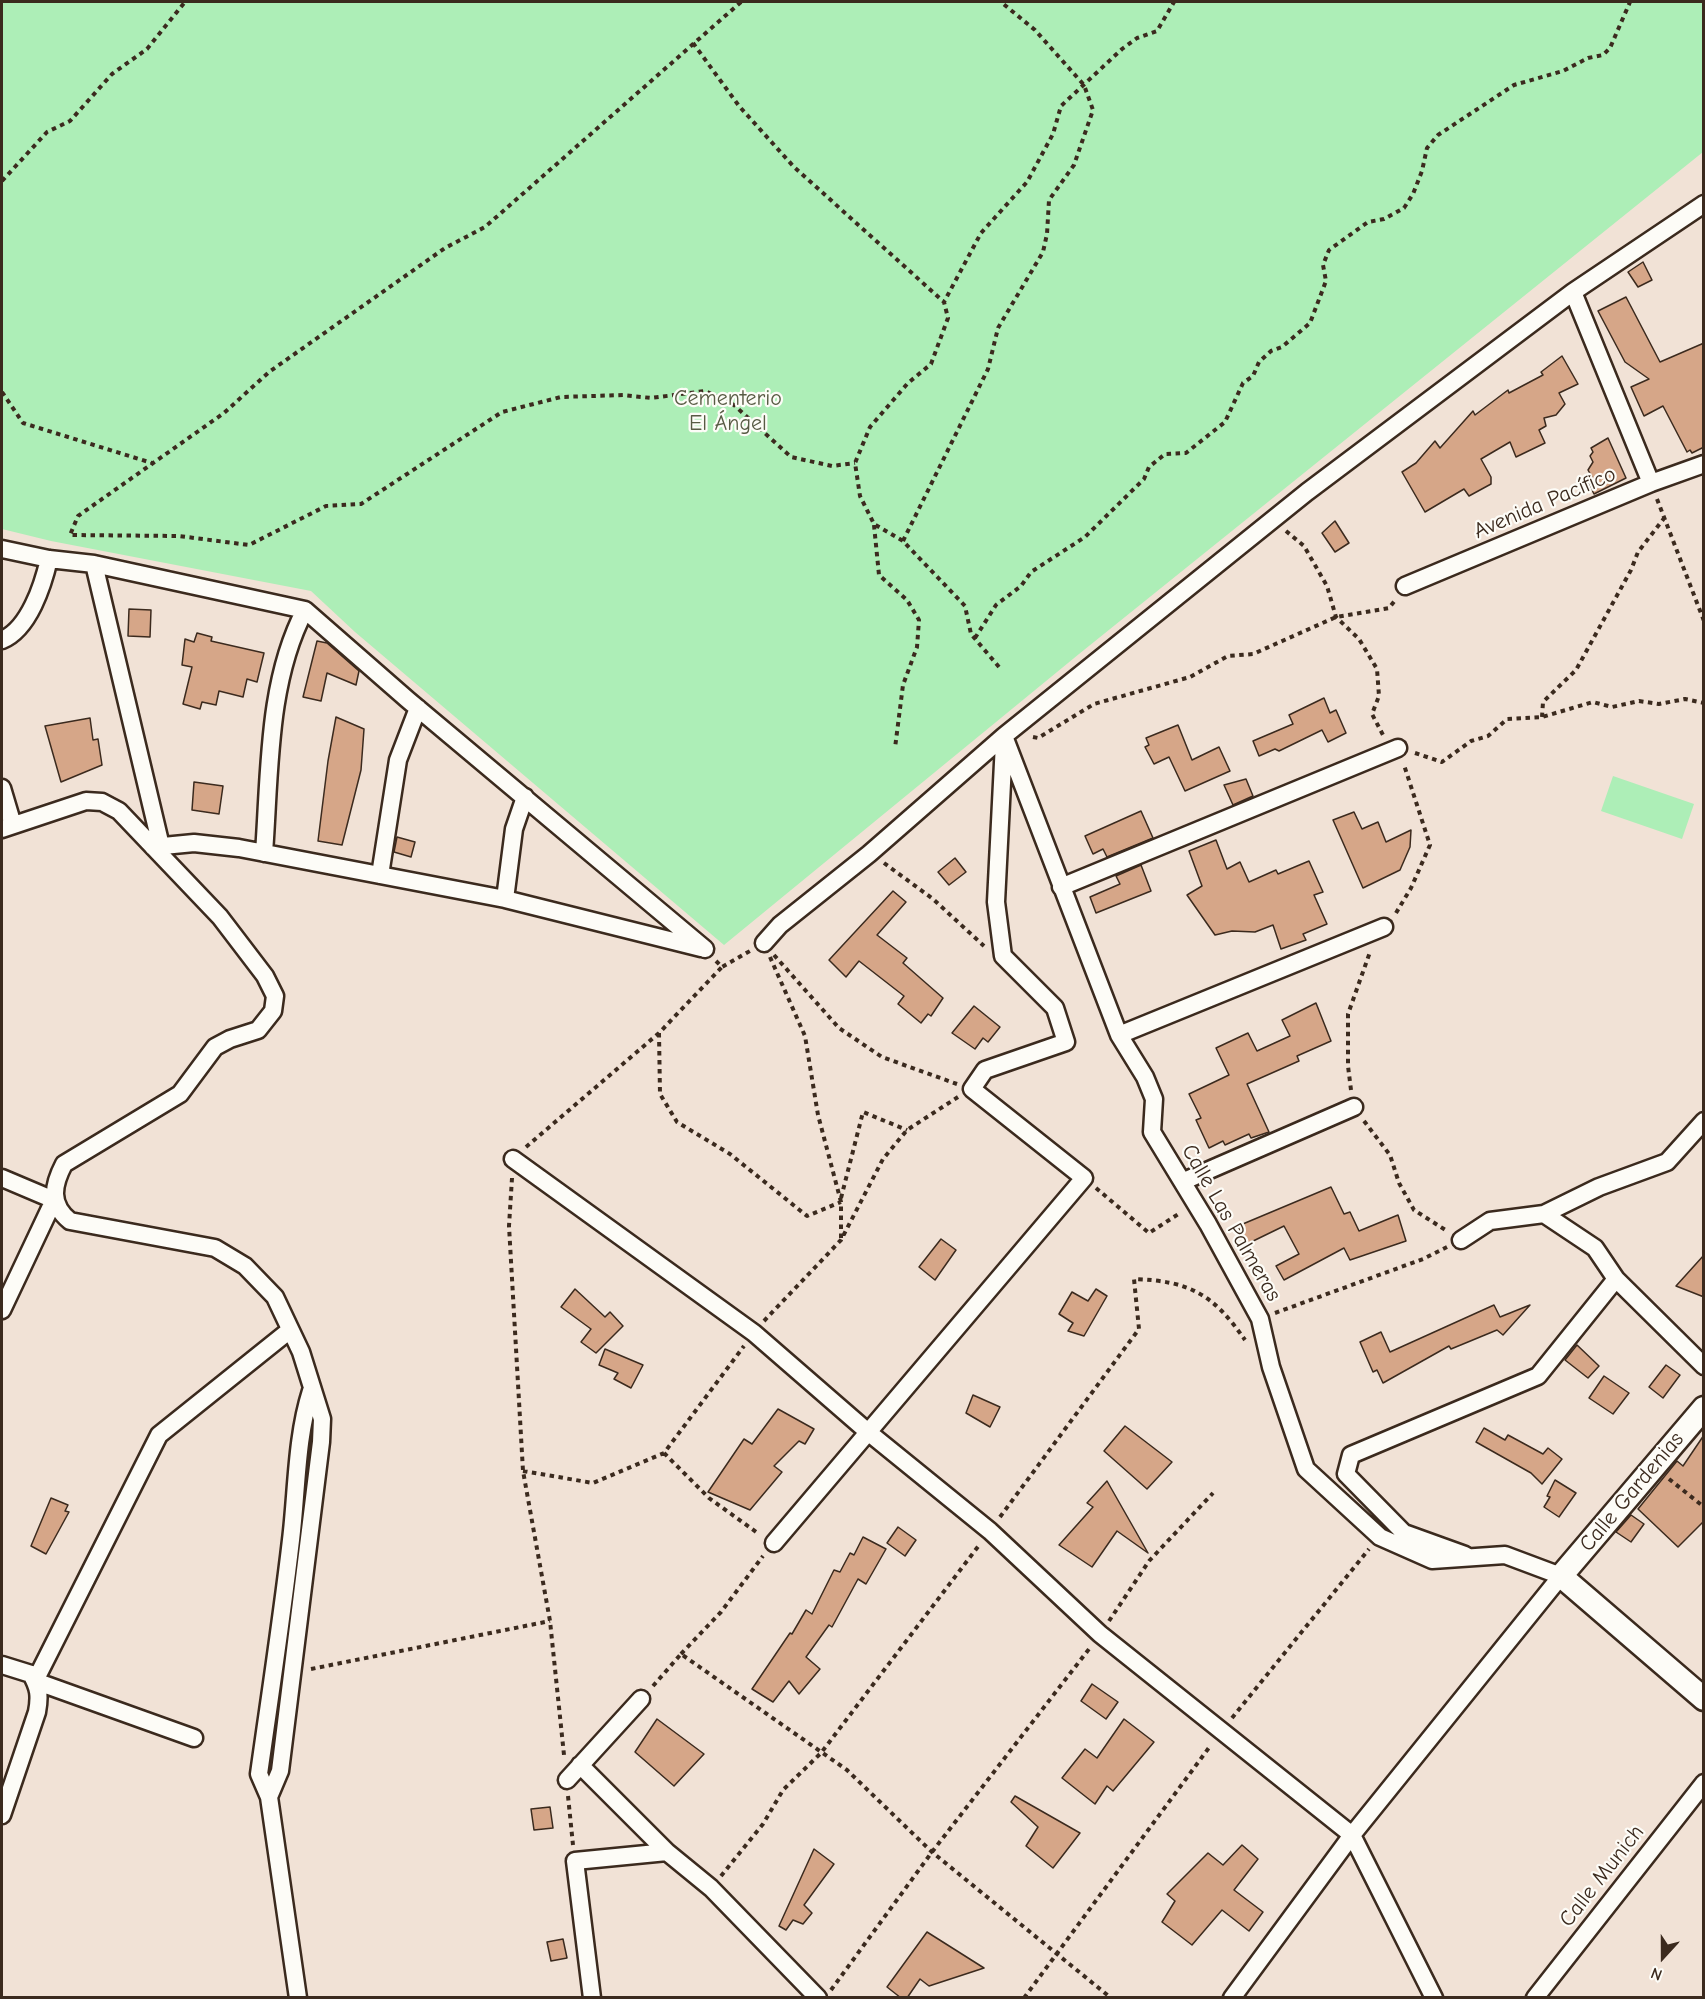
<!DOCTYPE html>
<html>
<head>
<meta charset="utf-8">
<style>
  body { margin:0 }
  #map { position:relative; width:1705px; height:1999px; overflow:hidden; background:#f1e2d6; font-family:"Comic Neue",sans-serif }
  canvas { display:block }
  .frame { position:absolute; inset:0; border:3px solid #3b2a1e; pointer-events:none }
  .north { position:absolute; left:1633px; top:1927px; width:60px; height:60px; -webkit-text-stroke:4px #fdfcf7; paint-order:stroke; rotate:201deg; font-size:16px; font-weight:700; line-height:24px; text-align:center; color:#3b2a1e }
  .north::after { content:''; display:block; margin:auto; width:21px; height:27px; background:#3b2a1e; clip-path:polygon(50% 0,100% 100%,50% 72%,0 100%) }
</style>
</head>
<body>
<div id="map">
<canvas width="1705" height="1999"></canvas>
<div class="frame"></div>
<div class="north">N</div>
</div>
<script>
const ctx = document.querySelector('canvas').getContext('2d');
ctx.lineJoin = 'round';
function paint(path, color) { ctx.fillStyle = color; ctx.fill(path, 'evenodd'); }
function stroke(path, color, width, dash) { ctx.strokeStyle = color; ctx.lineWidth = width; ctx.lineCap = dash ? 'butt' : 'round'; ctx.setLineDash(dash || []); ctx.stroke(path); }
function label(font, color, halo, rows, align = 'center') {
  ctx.font = font + ' "Comic Neue",sans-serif'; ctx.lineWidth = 4.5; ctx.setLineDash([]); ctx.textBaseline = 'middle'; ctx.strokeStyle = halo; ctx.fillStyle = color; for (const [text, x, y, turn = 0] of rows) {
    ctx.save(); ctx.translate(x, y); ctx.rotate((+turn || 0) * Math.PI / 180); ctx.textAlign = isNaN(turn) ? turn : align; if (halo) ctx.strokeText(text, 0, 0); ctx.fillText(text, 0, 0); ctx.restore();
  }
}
paint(new Path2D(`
  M2,2H1703V152L1079,654L724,945L355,632L311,591L51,541L2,529Z
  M1613,776L1694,804L1682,839L1601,811Z`), '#adeeb7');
const building = new Path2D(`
  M1643,262L1652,280L1638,287L1628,272Z
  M1626,297L1660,362L1704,343V447L1692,453L1690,450L1687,452L1663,406L1644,416L1631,387L1649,379L1625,362L1598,311Z
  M1562,356L1578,384L1559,393L1565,404L1556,415L1544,418L1546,426L1539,430L1545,443L1516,457L1510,442L1481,459L1491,477V484L1469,496L1464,489L1425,512L1402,472L1416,463L1435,441L1440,448L1473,411L1475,415L1508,390L1509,393L1543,375L1541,372Z
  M1608,438L1626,478L1594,494L1588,482L1592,477L1588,470L1593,462L1590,456L1593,452L1591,448Z
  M1335,521L1349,543L1335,552L1322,533Z
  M129,609L151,610L150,637L128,636Z
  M197,633L212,637L211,641L264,653L257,682L247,679L243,697L219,691L216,705L202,702L200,709L183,704L192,667L182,665L185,639L194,642Z
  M317,641L327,643L359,671L356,685L327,673L321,701L303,697Z
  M1324,698L1330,713L1336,710L1346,733L1328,742L1322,730L1279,751L1275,749L1259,756L1253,741L1293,724L1289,715Z
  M336,717L364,729L361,770L342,845L318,841L328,761Z
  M90,718L93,740L98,739L102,765L61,782L45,726Z
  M1178,725L1192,760L1219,747L1230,771L1185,791L1169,757L1154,764L1145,747L1149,745L1146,738Z
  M1246,779L1253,796L1233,805L1224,785Z
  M194,782L223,786L219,814L192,810Z
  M1141,811L1153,838L1107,857L1103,849L1093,854L1085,836Z
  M1354,812L1362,829L1378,822L1386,842L1411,830L1410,847L1400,870L1363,888L1333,820Z
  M397,837L415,842L411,857L394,852Z
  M1216,840L1227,869L1240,862L1249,882L1276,870L1278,874L1309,861L1323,892L1314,895L1327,924L1303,934L1306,940L1281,949L1273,925L1255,932L1232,931L1215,935L1187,895L1202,886L1189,851Z
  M955,858L966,872L949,885L938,872Z
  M1141,865L1151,891L1096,913L1090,897L1120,884L1116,876Z
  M893,891L906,902L877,935L907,958L903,963L943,998L931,1016L928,1014L921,1023L898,1004L904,996L859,961L846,977L829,960Z
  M1316,1003L1331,1041L1297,1056L1299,1061L1247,1084L1269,1132L1251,1138L1249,1134L1225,1145L1223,1141L1209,1148L1196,1120L1201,1118L1189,1094L1229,1075L1216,1048L1248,1033L1257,1051L1290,1036L1282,1020Z
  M974,1006L1000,1027L988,1042L983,1038L975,1049L952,1033Z
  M1331,1187L1344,1214L1350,1212L1359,1231L1398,1215L1406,1241L1350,1260L1344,1248L1284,1280L1276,1266L1299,1254L1284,1226L1247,1244L1238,1226Z
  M941,1239L956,1250L935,1280L919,1267Z
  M1704,1255V1297L1676,1286Z
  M575,1289L605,1317L610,1312L623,1326L596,1353L581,1342L591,1329L561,1307Z
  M1096,1289L1107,1296L1084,1336L1068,1331L1073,1323L1059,1314L1072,1292L1088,1301Z
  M1494,1305L1500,1317L1530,1305L1503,1335L1497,1330L1451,1349L1449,1346L1383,1383L1377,1370L1373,1372L1360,1342L1381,1332L1390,1352Z
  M1577,1345L1599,1366L1588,1378L1565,1360Z
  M605,1349L643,1365L631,1388L614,1379L618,1373L599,1365Z
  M1666,1365L1680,1375L1663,1398L1649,1387Z
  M1604,1376L1629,1393L1613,1414L1589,1398Z
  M973,1395L1000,1407L990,1427L966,1413Z
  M778,1409L814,1429L805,1444L799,1441L774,1466L782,1472L750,1510L708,1492L744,1439L752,1444Z
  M1125,1426L1172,1462L1147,1489L1104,1451Z
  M1484,1428L1505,1440L1508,1435L1543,1454L1548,1448L1562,1459L1542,1484L1531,1473L1476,1442Z
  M1704,1435V1521L1678,1547L1638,1509L1677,1461L1683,1466Z
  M1555,1480L1576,1493L1559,1517L1544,1507L1550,1497L1547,1496Z
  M1107,1481L1148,1553L1117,1531L1092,1567L1059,1545L1093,1507L1087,1503Z
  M51,1498L68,1505L65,1511L69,1512L46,1554L31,1546Z
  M1631,1515L1644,1524L1631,1542L1616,1532Z
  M898,1527L916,1540L905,1556L887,1543Z
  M863,1537L886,1549L866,1584L858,1579L832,1627L829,1625L806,1657L820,1669L799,1694L789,1681L773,1702L752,1689L790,1633L792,1634L806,1610L812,1614L834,1570L840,1572L850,1553L854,1555Z
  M1092,1684L1118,1702L1106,1719L1081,1701Z
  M657,1719L704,1754L674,1786L635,1752Z
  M1124,1719L1154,1742L1113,1791L1107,1786L1095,1804L1062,1778L1085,1749L1097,1758Z
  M1015,1796L1080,1833L1053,1868L1026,1846L1038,1827L1011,1802Z
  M550,1807L553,1828L534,1830L531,1809Z
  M1242,1845L1258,1859L1234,1890L1263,1912L1249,1931L1222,1910L1192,1945L1162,1922L1175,1901L1167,1894L1208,1853L1223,1865Z
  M814,1849L834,1864L804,1905L812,1913L803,1924L793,1920L786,1930L779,1926Z
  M927,1932L984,1968L929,1986L920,1979L907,1998H901L887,1987Z
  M563,1939L567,1958L551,1961L547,1942Z`);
paint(building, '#d6a688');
stroke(building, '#3b2a1e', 1.5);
const street = new Path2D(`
  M1573,292L1651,483
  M2,549L49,559L94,564L305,610L408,700L705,949
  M94,564L161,846
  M1405,586L1651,483L1704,464
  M2,640C29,629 43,585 49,559
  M1004,736L1119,1035L1145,1077L1154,1099L1152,1132L1208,1224L1260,1319L1271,1367L1306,1469L1380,1537L1432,1560L1505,1555L1561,1576L1352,1835L1232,1998
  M2,788L13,825
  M2,829L86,801L102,802L119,811L220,917L265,976L275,996L273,1011L258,1030L230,1039L215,1047L180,1094L64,1164C53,1185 49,1204 70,1221L215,1248L245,1266L275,1297L301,1352L322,1419L321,1442L280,1771L269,1797
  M153,847L194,843L239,848L505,899L701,948
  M264,853C270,773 267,682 305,610
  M380,875L398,760L418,708
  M1061,887L1398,748
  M505,899L514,829L525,797
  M764,943L780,925L869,854L1004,736L1307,492L1573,292L1704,204
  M1119,1035L1384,927
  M513,1159L754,1333L868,1432L990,1531L1100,1634L1352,1835L1434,1998
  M2,1178L54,1200L2,1310
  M1184,1181L1354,1107
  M1544,1214L1595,1248L1616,1279L1704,1366
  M1461,1240L1490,1221L1544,1214L1599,1187L1667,1162L1704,1121
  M774,1543L1084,1178L972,1089L985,1070L1066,1042L1055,1008L1003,956L996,902L1004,743
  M1465,1555L1404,1533L1346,1474L1351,1455L1538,1376L1616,1279
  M2,1665L31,1674C39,1688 40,1696 37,1712L2,1815
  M194,1738L35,1681L159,1435L290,1330
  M580,1765L667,1852
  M567,1780L641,1699
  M298,1998L269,1797L259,1774C270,1696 282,1618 291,1540C297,1491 296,1438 311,1391
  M592,1998L575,1861L667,1852L711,1888L818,1998
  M1535,1998L1704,1783`);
const secondary = new Path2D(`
  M1704,1408L1561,1576L1704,1699`);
stroke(street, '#3b2a1e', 21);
stroke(secondary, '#3b2a1e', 27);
stroke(new Path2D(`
  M741,2L485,227L445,248L269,372L224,413L78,516L70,535L179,536L249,545L326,506L361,504L502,412L561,397L623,395L651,398L705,391L734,405L791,457L832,466L855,463
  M693,43L739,106L794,167L944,302
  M2,181L47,132L70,121L112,74L147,49L185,2
  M2,392L23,423L152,463
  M1657,499L1704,621
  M874,525L879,575L907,600L919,620L917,647L903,685L895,748
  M1286,531L1304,546L1327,586L1336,617L1359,639L1377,669L1379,696L1372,714L1383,735
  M903,541L988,369L998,328L1043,252L1047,234L1049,200L1074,165L1093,110L1084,85L1035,30L1001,2
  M975,638L996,605L1021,586L1031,572L1085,537L1144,479L1149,467L1165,454L1186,453L1225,422L1243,383L1253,376L1259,362L1271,351L1282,347L1310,323L1326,281L1323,265L1329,250L1368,222L1384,219L1404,208L1413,194L1422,171L1427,148L1438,135L1514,85L1563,71L1588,58L1603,55L1610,48L1630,2
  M999,667L971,634L965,606L903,541L874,524L860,496L855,463L870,427L908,383L931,364L948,318L944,302L981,233L1027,182L1053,134L1061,106L1122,49L1137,38L1157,31L1174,2
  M1542,717L1543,702L1576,670L1631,570L1638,552L1665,517
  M1033,737L1038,738L1094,704L1190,677L1228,656L1253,654L1336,617L1389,608L1396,599
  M1415,753L1442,762L1471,741L1488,736L1507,719L1542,717L1593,702L1612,707L1639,701L1659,704L1685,699L1704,703
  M884,863L933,899L984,946
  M1396,913L1411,888L1430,845L1404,765
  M774,955L839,1028L882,1057L957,1084
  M770,957L805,1036L818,1115L841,1202V1238
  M716,961L722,967L750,951
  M659,1033L660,1094L677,1122L730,1154L807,1216L841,1202
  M1351,1090L1348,1066V1014L1370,952
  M1364,1121L1390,1155L1399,1183L1414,1210L1447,1231
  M526,1147L659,1033L722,967
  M512,1178L509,1226L523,1471L550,1621L564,1755
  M1096,1188L1149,1233L1180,1213
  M841,1198L863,1112L907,1130
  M1275,1313L1423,1259L1447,1247
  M764,1321L841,1240L883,1159L907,1130L958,1097
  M664,1453L709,1498L759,1534
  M523,1471L593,1483L664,1453L744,1346
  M1669,1479L1704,1507
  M1000,1517L1139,1329L1134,1279C1190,1281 1213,1294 1245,1340
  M1109,1621L1149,1561L1213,1493
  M681,1654L721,1612L763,1556
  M311,1669L550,1621
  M653,1686L681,1654L847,1770L932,1852L1111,1998
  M1232,1718L1369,1549
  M568,1796L573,1845
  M721,1876L763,1824L783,1790L821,1753L980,1544
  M831,1990L932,1852L1089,1649
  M1024,1998L1211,1745`), '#3b2a1e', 4, [4.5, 4.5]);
stroke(street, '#fdfcf7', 16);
stroke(secondary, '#fdfcf7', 22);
label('22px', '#585b44', '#fdfcf7', [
  ["Cementerio",728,399],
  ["El Ángel",728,424]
]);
label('22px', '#3b2a1e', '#fdfcf7', [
  ["Avenida Pacífico",1545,503,-23],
  ["Calle Las Palmeras",1231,1223,60],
  ["Calle Gardenias",1632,1492,-50],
  ["Calle Munich",1602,1876,-52]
]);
</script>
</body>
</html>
